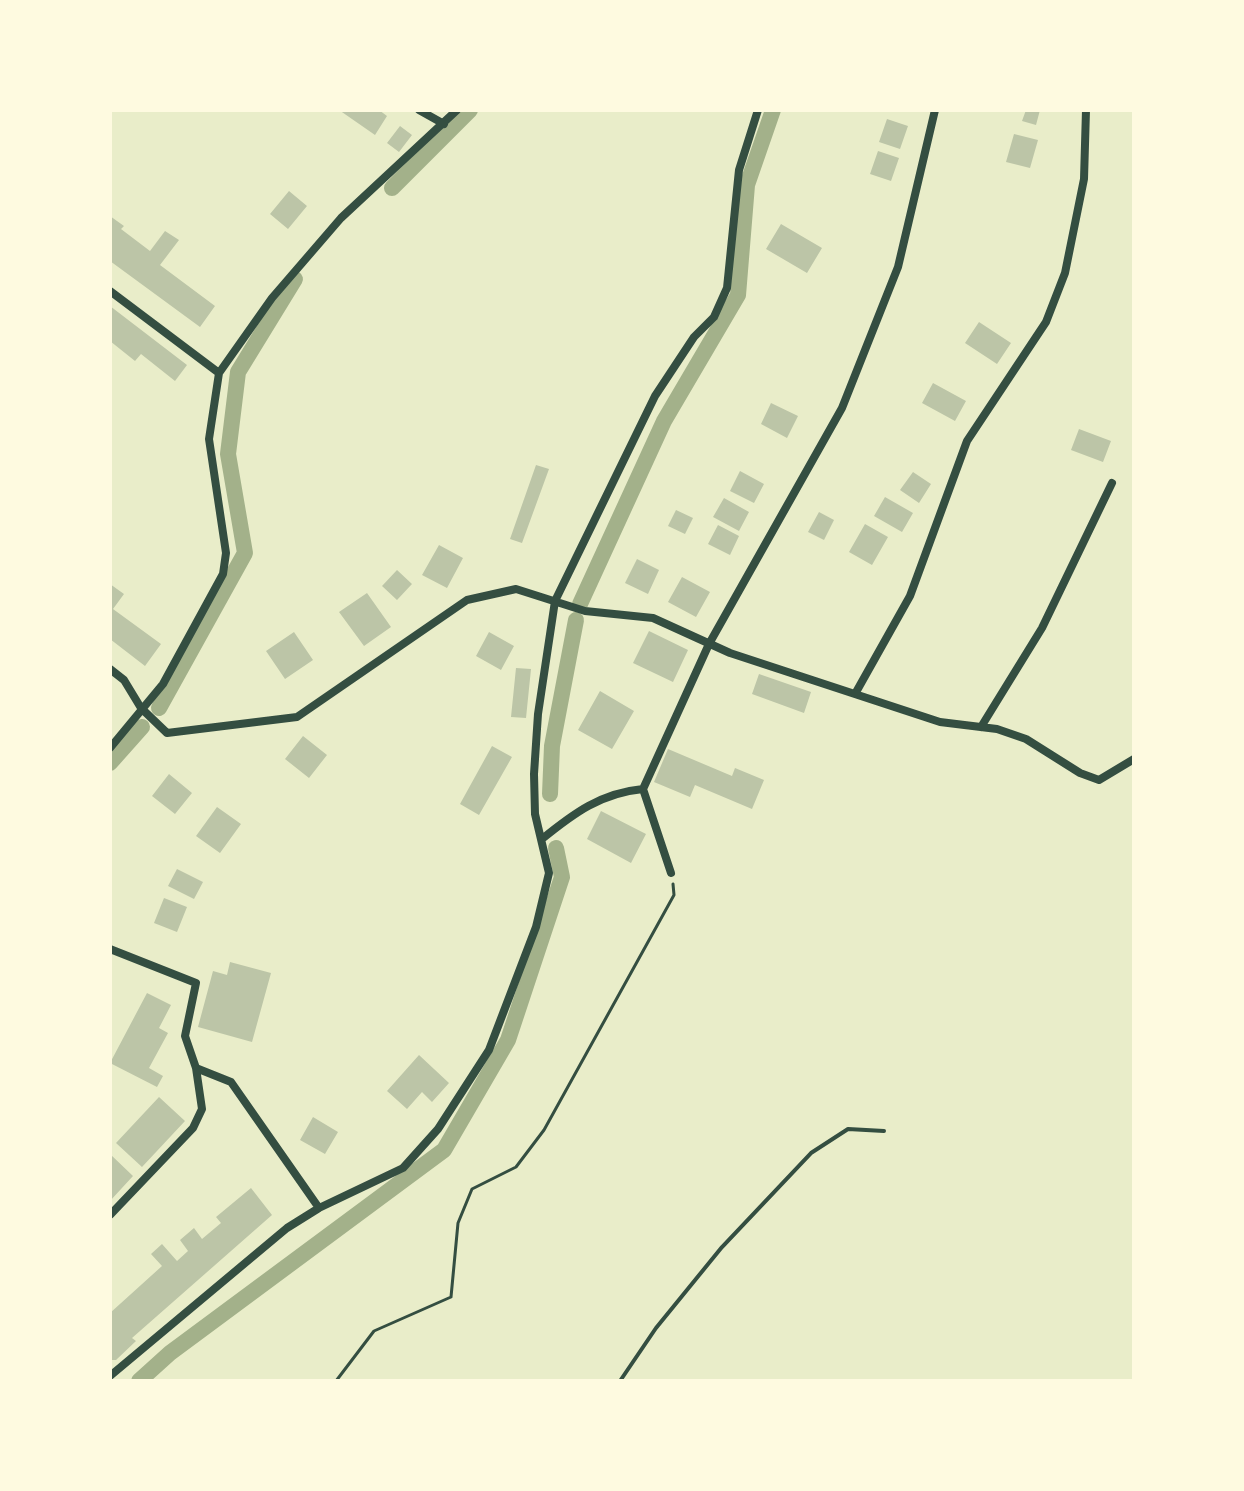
<!DOCTYPE html>
<html>
<head>
<meta charset="utf-8">
<style>
  body { margin:0 }
  #map { position:relative; width:1244px; height:1491px; overflow:hidden; background:#e9edc9; font-family:Ubuntu,sans-serif }
  canvas { display:block }
  .frame { position:absolute; inset:0; border:112px solid #fefae0; pointer-events:none }
</style>
</head>
<body>
<div id="map">
<canvas width="1244" height="1491"></canvas>
<div class="frame"></div>
</div>
<script>
const ctx = document.querySelector('canvas').getContext('2d');
ctx.lineJoin = 'round';
function stroke(path, color, width, dash) { ctx.strokeStyle = color; ctx.lineWidth = width; ctx.lineCap = dash ? 'butt' : 'round'; ctx.setLineDash(dash || []); ctx.stroke(path); }
function paint(path, color) { ctx.fillStyle = color; ctx.fill(path, 'evenodd'); }
stroke(new Path2D(`
  M392,188L470,110
  M580,604L664,421L738,295L747,185L773,110
  M159,708L245,553L228,454L238,372L295,279
  M110,763L142,727
  M550,794L552,746L576,620
  M139,1381L170,1353L444,1150L508,1040L562,877L556,848`), '#a3b18a', 16);
paint(new Path2D(`
  M339,110H379L387,116L375,135Z
  M1026,110H1040L1036,125L1022,121Z
  M887,119L908,126L900,149L879,142Z
  M400,126L412,135L399,152L387,143Z
  M1014,134L1038,140L1030,168L1006,162Z
  M878,151L899,158L891,181L870,174Z
  M289,191L307,206L288,229L270,214Z
  M110,216L124,226L121,229L150,251L165,231L179,240L160,265L215,306L200,327L110,261Z
  M781,224L822,248L807,273L766,249Z
  M110,306L187,365L175,381L141,354L135,361L110,341Z
  M979,322L1011,343L997,364L965,343Z
  M933,383L966,401L955,421L922,403Z
  M771,403L798,416L787,438L761,424Z
  M1079,429L1111,441L1103,462L1071,450Z
  M536,465L549,469L522,543L510,539Z
  M740,471L764,484L754,503L730,491Z
  M913,472L931,484L919,503L900,490Z
  M885,497L913,513L902,532L874,516Z
  M724,498L749,512L739,531L713,517Z
  M676,510L693,518L685,534L668,526Z
  M819,512L834,520L824,540L808,532Z
  M865,524L888,537L872,565L849,552Z
  M718,525L739,536L730,555L708,544Z
  M439,545L463,558L447,588L422,575Z
  M637,559L659,570L648,594L625,583Z
  M397,570L412,584L397,600L382,586Z
  M682,577L710,592L696,617L668,602Z
  M110,584L124,594L113,609L161,644L145,666L110,639Z
  M367,593L391,627L364,646L339,612Z
  M649,631L688,650L673,682L633,663Z
  M294,632L313,660L285,679L266,651Z
  M489,632L514,646L501,670L476,656Z
  M516,668L531,669L526,718L511,717Z
  M759,674L811,692L804,713L752,694Z
  M600,691L634,711L612,749L578,730Z
  M303,736L327,755L309,778L285,759Z
  M492,746L512,757L479,815L460,804Z
  M668,749L732,776L735,768L764,780L752,809L695,785L690,797L654,782Z
  M169,774L192,793L175,814L152,796Z
  M217,807L241,824L220,853L196,836Z
  M601,811L646,834L631,863L587,839Z
  M177,869L203,882L194,899L168,886Z
  M164,898L187,907L177,932L154,923Z
  M230,962L271,973L252,1042L198,1027L213,971L227,975Z
  M147,993L171,1005L159,1028L168,1033L149,1068L163,1076L157,1087L110,1063Z
  M419,1055L449,1083L432,1102L422,1092L407,1109L387,1091Z
  M159,1097L185,1121L142,1167L116,1143Z
  M313,1117L338,1132L325,1154L300,1140Z
  M110,1154L133,1176L110,1201Z
  M251,1188L272,1215L132,1338L136,1341L116,1360H110V1313L162,1266L151,1254L162,1244L177,1261L188,1251L180,1240L194,1228L202,1239L221,1223L216,1217Z`), '#bcc5a7');
stroke(new Path2D(`
  M336,1381L374,1331L451,1297L458,1223L472,1189L516,1167L544,1130L674,895L673,884`), '#344e41', 3);
stroke(new Path2D(`
  M620,1381L656,1328L722,1247L811,1153L848,1129L884,1131`), '#344e41', 4);
stroke(new Path2D(`
  M419,110L444,124
  M110,291L219,373
  M110,669L124,680L141,708L167,733L297,717L467,600L516,589L585,611L653,618L730,653L940,722L997,729L1026,739L1080,773L1099,780L1134,759
  M855,694L910,596L967,441L1046,322L1065,273L1084,179L1086,110
  M981,727L1042,628L1112,483
  M110,748L163,684L223,574L226,553L209,439L219,373L272,298L341,218L457,110
  M542,839C574,813 601,793 643,789
  M671,873L643,789L709,644L842,408L898,267L935,110
  M110,949L196,983L185,1036L196,1068L231,1082L319,1208
  M110,1215L193,1128L202,1109L196,1068
  M110,1376L287,1228L319,1208L403,1168L438,1129L489,1050L536,927L549,873L535,814L534,774L538,714L555,601L655,396L694,337L714,317L727,288L739,170L758,110`), '#344e41', 8);
</script>
</body>
</html>
